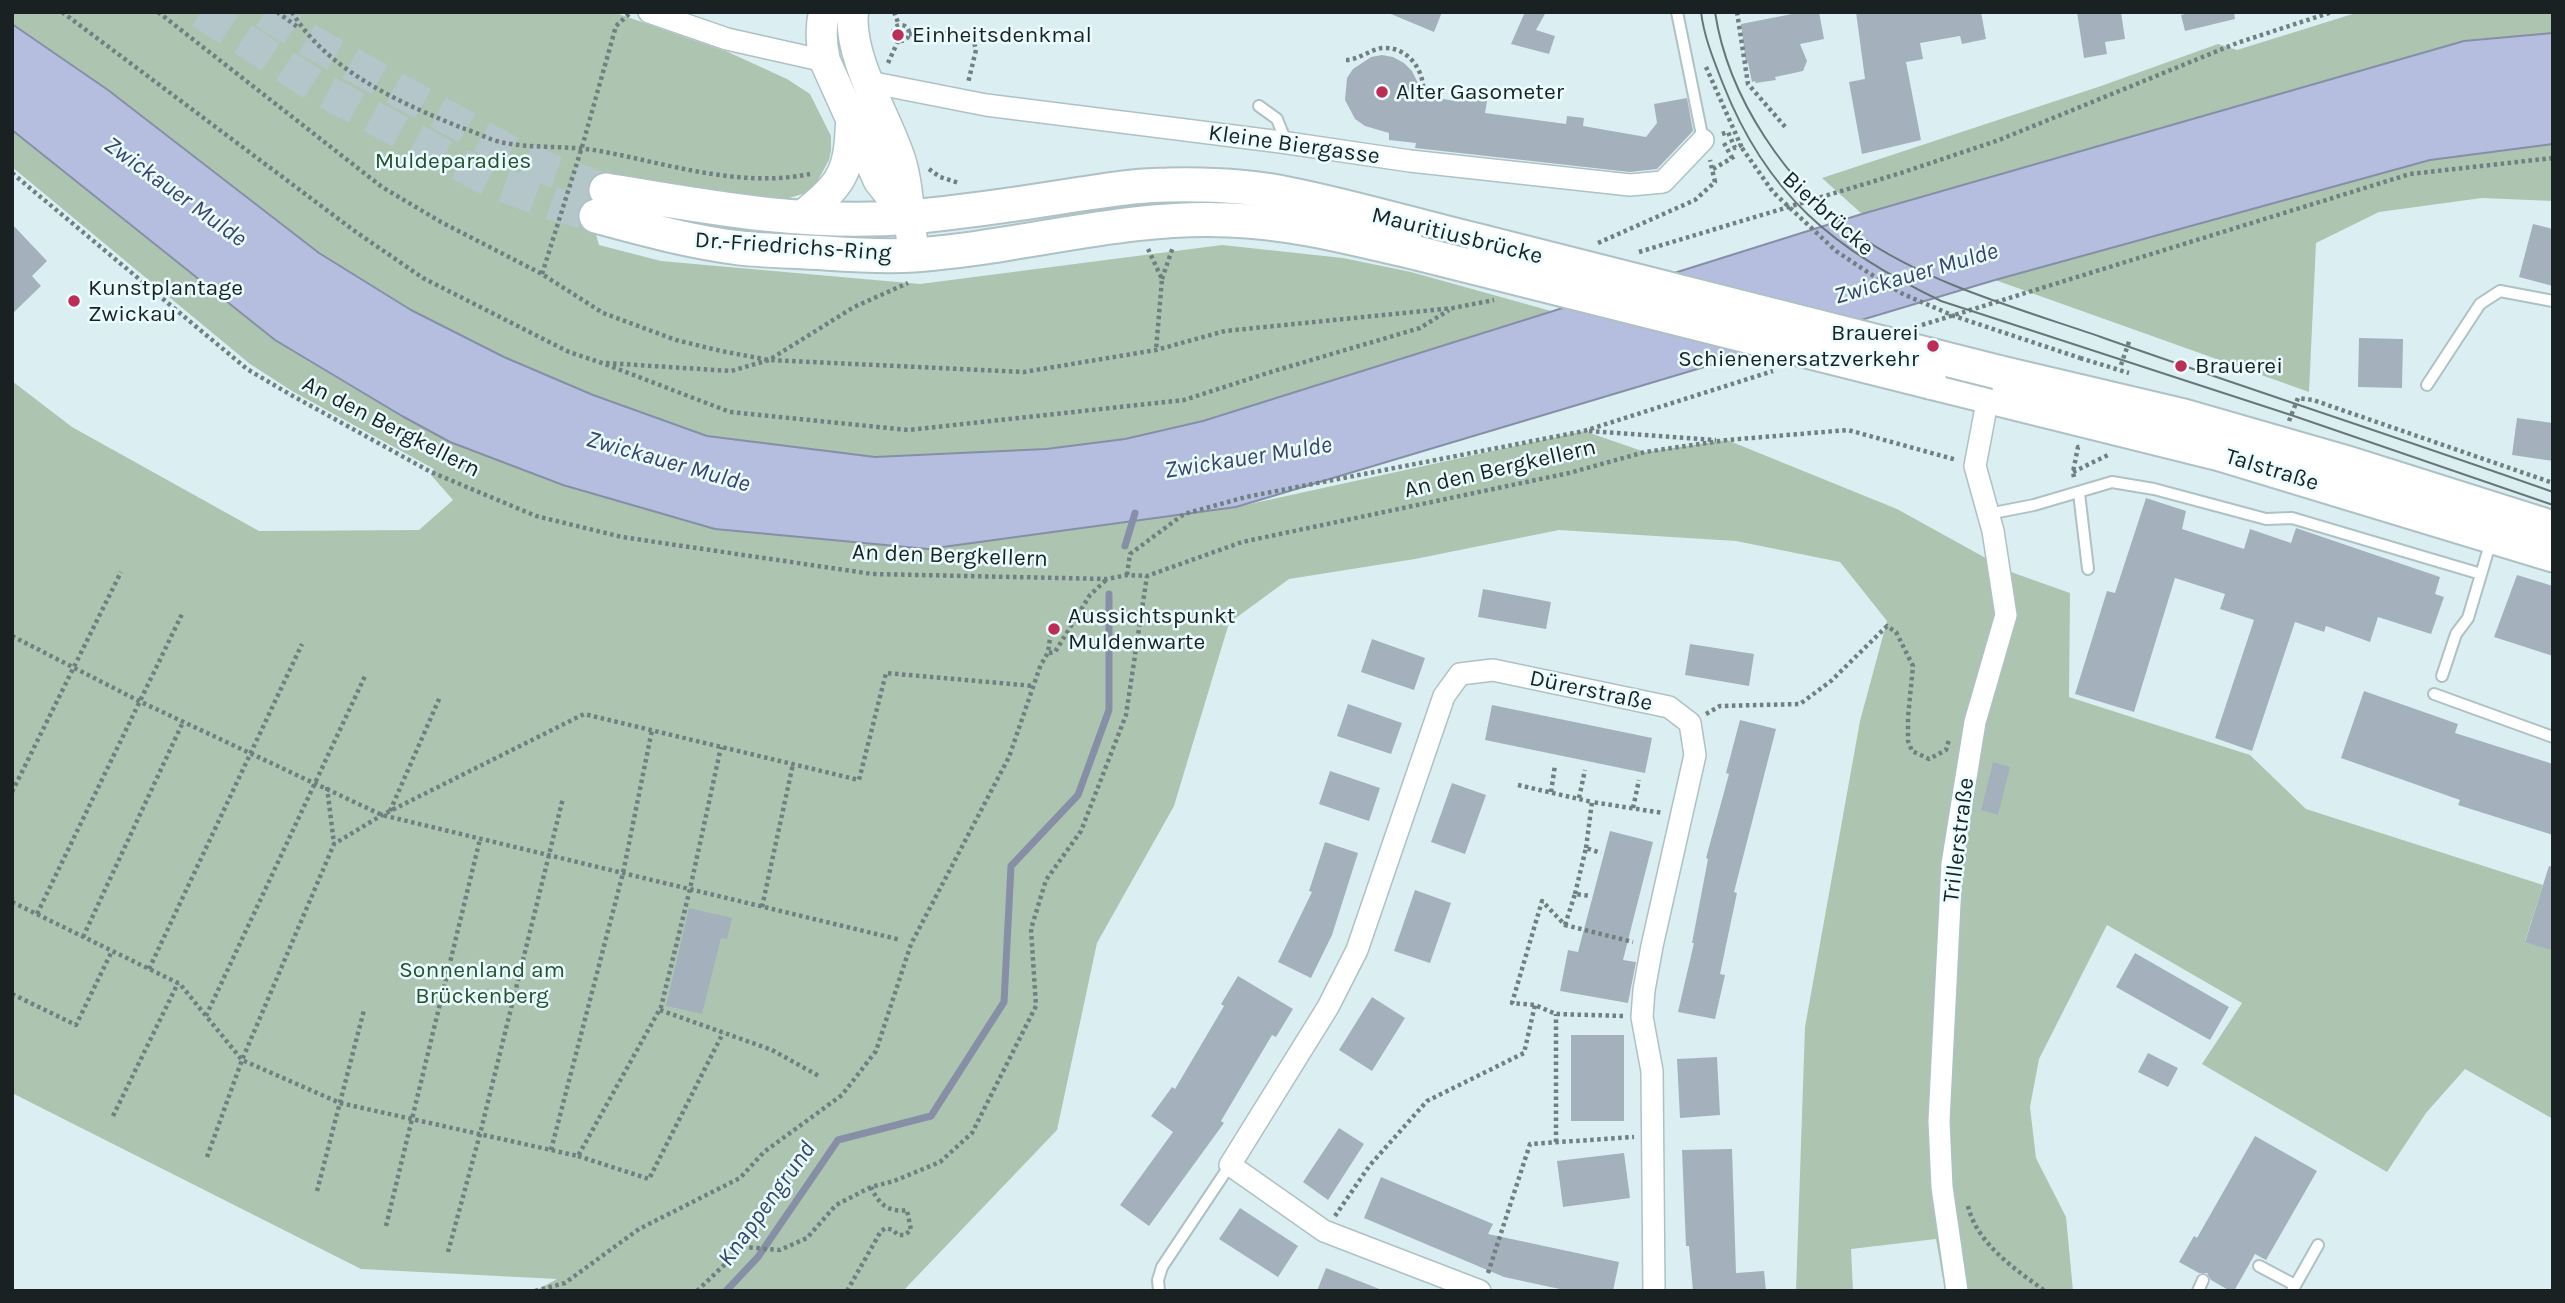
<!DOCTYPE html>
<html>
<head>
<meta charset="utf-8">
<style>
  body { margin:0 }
  #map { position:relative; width:2565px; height:1303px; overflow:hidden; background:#dbeff3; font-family:Karla,sans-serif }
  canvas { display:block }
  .frame { position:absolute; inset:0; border:14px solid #192122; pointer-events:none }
</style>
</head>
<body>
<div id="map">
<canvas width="2565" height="1303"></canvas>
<div class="frame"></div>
</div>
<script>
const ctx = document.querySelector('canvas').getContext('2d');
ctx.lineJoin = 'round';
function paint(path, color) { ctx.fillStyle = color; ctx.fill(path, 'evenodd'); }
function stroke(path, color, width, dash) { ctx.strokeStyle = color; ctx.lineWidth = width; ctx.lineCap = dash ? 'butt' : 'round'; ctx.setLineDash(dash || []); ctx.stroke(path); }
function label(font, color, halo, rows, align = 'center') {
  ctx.font = font + ' Karla,sans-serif'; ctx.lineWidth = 5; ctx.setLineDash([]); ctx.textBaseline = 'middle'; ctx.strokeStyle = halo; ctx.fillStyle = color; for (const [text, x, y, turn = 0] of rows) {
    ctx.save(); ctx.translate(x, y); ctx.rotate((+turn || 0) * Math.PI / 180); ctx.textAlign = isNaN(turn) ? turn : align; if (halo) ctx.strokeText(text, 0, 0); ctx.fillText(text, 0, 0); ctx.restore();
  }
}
paint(new Path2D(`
  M12,12H613L728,52L787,79L810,94L831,136V150L829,160L812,191L786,199L696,191L593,225L599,245L661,261L920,284L1222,245L1343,258L1411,272L1551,311L1203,421L1125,439L1046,449L875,457L707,436L593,395L504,357L411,310L319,253L108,90L12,24Z
  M2359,12H2553V33L2464,41L1862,214L1822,178L2101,86L2218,44L2237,50Z
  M12,130L275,340L402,416L450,442L563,485L715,529L928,549L1236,507L1584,431L1645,452L1727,440L1897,509L2011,572L2070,593L2069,697L2250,755L2306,809L2543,885L2525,941L2553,951V1119L2465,1069L2426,1113L2387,1172L2202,1064L2242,1003L2107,925L2039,1059L2030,1107L2036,1158L2066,1217L2073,1291H1945L1936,1239L1851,1249L1853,1291H1796L1805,1027L1860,721L1887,621L1840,562L1736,541L1559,530L1415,559L1289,579L1229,623L1174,806L1097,943L1057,1130L903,1291H535L557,1279L361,1269L12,1093V381L72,427L259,531L419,530L453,500L431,475L434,469L292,391L250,364L12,167Z
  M2553,144V201L2482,198L2379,212L2316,243L2309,392L1995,280L2430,160Z`), '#adc5b0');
const water = new Path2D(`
  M12,24L108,90L319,253L411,310L504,357L593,395L707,436L875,457L1046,449L1125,439L1203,421L1862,214L2464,41L2553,33V144L2430,160L1995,280L1236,507L928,549L715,529L563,485L450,442L402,416L275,340L12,130Z`);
paint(water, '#b6bee0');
stroke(water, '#878fa7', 2);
stroke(new Path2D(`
  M1125,546L1135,513
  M726,1291L758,1257L838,1140L931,1116L1004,1002L1011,866L1078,795L1109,710V594`), '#878fa7', 7);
paint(new Path2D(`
  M1386,12H1442L1434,32Z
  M1525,12H1546L1536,30L1555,36L1549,54L1511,44Z
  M1802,12H1819L1824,39L1800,44L1807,61L1803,71L1775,77L1776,80L1756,83L1755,81L1752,82L1748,63H1746L1741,24Z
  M1856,12H1981L1986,39L1962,44L1960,36L1920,43L1923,59L1906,62L1921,140L1862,154L1849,82L1865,79Z
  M2077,12H2121L2125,39L2105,42L2107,54L2084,58Z
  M2192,12H2234L2235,19L2185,31L2181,15Z
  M1382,55L1393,57L1404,63L1412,71L1418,83L1419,95L1455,101L1457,90L1488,95L1485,113L1566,124L1567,116L1584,118L1583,126L1646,137L1657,123L1654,104L1687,98L1693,131L1657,169L1630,172L1415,148L1416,143L1389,140V133L1365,126L1355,119L1345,100L1347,78L1353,69L1371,57Z
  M12,224L47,261L32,276L41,286L12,314Z
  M2533,224L2553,229V286L2519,277Z
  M2359,338L2403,339L2402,388L2358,387Z
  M2517,418L2553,423V461L2512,455Z
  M2146,498L2186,511L2182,529L2244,549L2250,529L2291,543L2296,528L2440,577L2435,594L2444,597L2431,634L2378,617L2370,642L2326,626L2324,632L2295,622L2252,751L2215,738L2254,620L2220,609L2225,594L2175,578L2134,712L2075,694L2107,591L2115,593Z
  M2517,575L2553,586V656L2494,637Z
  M1483,589L1551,602L1546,629L1478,617Z
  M1372,639L1425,658L1414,690L1361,672Z
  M1690,644L1754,654L1749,686L1685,675Z
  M2364,691L2458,724L2455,733L2553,764V835L2458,805L2460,800L2341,758Z
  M1348,704L1402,723L1391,754L1337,736Z
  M1492,705L1652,738L1645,773L1485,740Z
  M1740,720L1776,729L1734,892L1737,893L1720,974L1725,975L1715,1019L1678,1012L1694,943H1692L1708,859L1706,858L1729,774L1726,773Z
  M1993,762L2010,767L1998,815L1981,810Z
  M1330,771L1380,788L1369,821L1319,804Z
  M1452,783L1486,795L1465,854L1431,842Z
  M1610,831L1653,842L1623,960L1636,962L1628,1003L1560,991L1568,950L1578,952Z
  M1325,842L1358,853L1332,935L1311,978L1278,962L1312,892L1309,891Z
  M2549,866L2553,867V951L2525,942Z
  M1415,890L1451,903L1430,963L1394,951Z
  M689,908L732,918L727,939L721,938L702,1014L666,1006Z
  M2135,953L2229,1007L2210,1040L2116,987Z
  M1238,976L1293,1009L1276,1037L1272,1035L1221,1121L1224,1123L1149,1226L1120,1205L1173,1132L1151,1116L1172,1087L1175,1089L1224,1006L1221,1004Z
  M1372,997L1405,1018L1372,1071L1339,1050Z
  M1571,1035H1624V1121H1571Z
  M2148,1053L2178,1068L2168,1087L2138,1072Z
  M1717,1057L1720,1115L1680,1118L1677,1059Z
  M1339,1128L1364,1144L1328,1200L1303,1182Z
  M2255,1136L2317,1171L2266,1260L2255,1254L2234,1291H2230L2211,1280L2207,1273H2199L2179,1262L2194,1236L2197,1238Z
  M1732,1149L1736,1273L1764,1271L1766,1291H1693L1689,1246H1686L1682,1150Z
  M1624,1153L1630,1198L1563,1207L1557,1161Z
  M1381,1177L1493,1224L1488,1234L1619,1262L1613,1291H1569L1504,1277L1364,1218Z
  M1240,1208L1298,1246L1278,1277L1219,1239Z
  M1326,1268L1382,1290V1291H1317Z`), '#a4b1bc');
stroke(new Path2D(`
  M201,12L317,87L491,181L554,204L596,216
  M265,12L303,37L510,152L555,172L606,190`), '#b4c6c9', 33, [33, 17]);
const lane = new Path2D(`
  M1677,12L1703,140
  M1259,106L1277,119L1286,142
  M2427,385L2480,304L2500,291L2553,301
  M2079,493L2088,569
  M1988,514L2034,505L2112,482L2154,489L2266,519L2292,518L2481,574
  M2442,676L2456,634L2468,618L2491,541
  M2434,694L2553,737
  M2259,1266L2295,1285
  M1159,1291L1158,1280L1162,1267L1230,1165
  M2198,1291L2203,1280
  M2292,1291L2318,1245`);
const street = new Path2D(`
  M649,12L727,39L825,61
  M869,82L986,105L1281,142L1410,161L1630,185L1663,182L1703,140
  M1480,1291L1324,1231L1230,1165L1328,1007L1357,950L1444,696L1460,674L1493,670L1669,707L1690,723L1695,755L1652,946L1644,990L1642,1017L1652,1071L1654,1291
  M1957,1291L1942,1187L1939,1121L1952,864L1975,722L2006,615L1993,531L1975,466L1988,397`);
const secondary = new Path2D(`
  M824,12C820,30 821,44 825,61L879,181L908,217
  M853,12C848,57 886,116 900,159C909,187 909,226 914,255
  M801,217C841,184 849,176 851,123`);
const primary = new Path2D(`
  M606,190C707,207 808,226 911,217C961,212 1012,205 1062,197C1097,192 1133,185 1167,185C1209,184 1253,186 1293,195C1357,208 1420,227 1483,242
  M596,216C644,229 691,242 740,248C768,251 797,251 825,253C854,255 885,257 914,255C1020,248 1122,215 1229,220C1293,222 1355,239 1417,253
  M1997,372L2184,416L2344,462L2553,528
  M1930,382L2220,454L2553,555`);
stroke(lane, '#aec1c5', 14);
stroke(street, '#aec1c5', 24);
stroke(secondary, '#aec1c5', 33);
stroke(primary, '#aec1c5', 37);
stroke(new Path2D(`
  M62,12L356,232L423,278L569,352L602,363L730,412L908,430L1184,400L1274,371L1420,328L1449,310
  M158,12L382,187L441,222L542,274L603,313L676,340L721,351L769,360L1024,372L1156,350L1225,331L1453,308L1494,300
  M277,12L299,28
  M292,12C327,71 404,105 465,129C478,133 492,141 505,143C538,149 572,145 605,152C672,165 741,188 810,174
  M894,12L899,25
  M1737,12L1748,84L1787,129
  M893 33a8 8 0 1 1 16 0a8 8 0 1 1-16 0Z
  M909,34L950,33L973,38L976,50L968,83
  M1346,60C1358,60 1369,50 1382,48C1408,46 1426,71 1423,96
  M888,63L898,41
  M1706,67L1742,148
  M1722,134L1728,132L1735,148L1741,145
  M1724,143L1732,158
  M929,169L940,177L959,183
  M1713,169L1737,155
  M12,173L247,369L291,395L431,472L536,516L622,537L872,574L1107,579L1127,575L1147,576L1242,542L1569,473L1645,452L1727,440L1848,430L1957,460
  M1598,243L1695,200L1715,182L1710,160
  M1148,249L1162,279L1156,350
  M1639,252L1901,173L1999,140L2237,43L2332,12
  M542,274L582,147L616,26L630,13
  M1162,279L1173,247
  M1922,325L2410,174L2553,158
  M2080,358L2129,373
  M606,363L731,371L769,360L854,307L908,283
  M2121,365L2130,339
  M2289,421L2298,398L2313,400L2553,483
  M1589,431L1716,440
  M2073,472L2110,454
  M2074,477L2073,472L2078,447L2081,448
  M1127,575L1130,554L1184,514L1246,497L1584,431L1773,371
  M12,636L141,702L382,815L901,940
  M1049,653L1055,652L1090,595L1107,579
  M1706,714L1720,706L1800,704L1831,681L1887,626L1896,632L1913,666L1908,717V741L1912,751L1929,759L1946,750L1949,740
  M1518,785L1592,802
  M327,787L334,844
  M12,792L121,572
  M1551,792L1555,765
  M1579,798L1585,770
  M1633,808L1639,780
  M390,811L440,697
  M1586,848L1592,802L1663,813
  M1575,894L1586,848L1601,853
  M12,902L180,984L242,1060L340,1103L578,1156L661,1007L690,889L721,747
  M762,907L793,764
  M37,914L183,612
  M1565,925L1575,894L1591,896
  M83,937L183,722
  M149,969L302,644
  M12,994L76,1025L112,951
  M660,1010L772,1050L819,1076
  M206,1016L366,674
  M1623,1016L1556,1014L1535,1005L1512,1003L1542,901L1565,925L1633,942
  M113,1116L178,983
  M1556,1142V1014
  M551,1150L623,873L652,730
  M578,1156L649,1179L723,1033
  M207,1157L242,1060L334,844L382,815L584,714L859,780L886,673L1034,686
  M317,1191L364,1010
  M1968,1206C1977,1244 2015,1269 2045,1291
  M1335,1216L1370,1165L1427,1101L1524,1053L1535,1005
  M386,1226L480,839
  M448,1252L480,1134L563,798
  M1488,1273L1530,1144L1634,1137
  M535,1291L565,1283L639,1229L740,1178L764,1152L842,1095L876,1051L911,944L1009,757L1041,664C1053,649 1046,641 1054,629
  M697,1291L743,1247L780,1250L807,1238L836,1205L871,1187L894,1181L940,1162L972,1133L1036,1006L1031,929L1046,880L1081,831L1126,715L1147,576
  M847,1291L881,1231L886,1228L893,1230L898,1235H905L911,1230L907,1210C888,1213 878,1203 871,1187`), '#727f82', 4.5, [3.5, 3.5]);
stroke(lane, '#fff', 10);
stroke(street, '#fff', 21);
stroke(secondary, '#fff', 30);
stroke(primary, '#fff', 33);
stroke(new Path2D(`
  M1701,12C1704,37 1714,61 1723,84C1767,196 1834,249 1941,301L2291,415L2553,505
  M1715,12C1728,98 1787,185 1858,235C1928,284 2020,309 2101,337C2251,390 2403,439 2553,492`), '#697678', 2);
const primaryBridge = new Path2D(`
  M1483,242L1997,372
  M1417,253L1930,382`);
stroke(primaryBridge, '#aec1c5', 37, []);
stroke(new Path2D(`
  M1742,148L1773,192L1836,251L1878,279L1903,294L1954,316L2080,358`), '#727f82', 4.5, [3.5, 3.5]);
stroke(primaryBridge, '#fff', 33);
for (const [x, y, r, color] of [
  [898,35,7,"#bd2e56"],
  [1382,92,7,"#bd2e56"],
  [74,301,7,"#bd2e56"],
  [1933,346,7,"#bd2e56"],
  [2181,366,7,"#bd2e56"],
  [1054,629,7,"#bd2e56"]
]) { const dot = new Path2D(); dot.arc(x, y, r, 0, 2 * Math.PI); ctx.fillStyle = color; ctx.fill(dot); stroke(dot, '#ebfcff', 2.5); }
label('23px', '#192122', '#ebfcff', [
  ["Einheitsdenkmal",912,35],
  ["Alter Gasometer",1396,92],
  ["Kunstplantage",88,288],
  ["Zwickau",88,314],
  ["Brauerei",1919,333,"right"],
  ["Schienenersatzverkehr",1919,359,"right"],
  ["Brauerei",2195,366],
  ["Aussichtspunkt",1068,616],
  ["Muldenwarte",1068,642]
], 'left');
label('23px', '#192122', '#ebfcff', [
  ["Kleine Biergasse",1294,145,8],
  ["Bierbrücke",1828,214,42],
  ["Mauritiusbrücke",1457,236,14],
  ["Dr.-Friedrichs-Ring",793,247,4],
  ["An den Bergkellern",391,427,27],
  ["An den Bergkellern",1500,469,-13],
  ["Talstraße",2272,470,17],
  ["An den Bergkellern",950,556,2],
  ["Dürerstraße",1591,691,12],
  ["Trillerstraße",1959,840,-83]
]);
label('23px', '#24522e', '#ebfcff', [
  ["Muldeparadies",453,161],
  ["Sonnenland am",482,970],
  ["Brückenberg",482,996]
]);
label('italic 24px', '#3a4270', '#ebfcff', [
  ["Zwickauer Mulde",175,192,36],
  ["Zwickauer Mulde",1916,274,-16],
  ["Zwickauer Mulde",1248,458,-9],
  ["Zwickauer Mulde",668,462,16],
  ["Knappengrund",767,1204,-54]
]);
</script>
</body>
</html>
